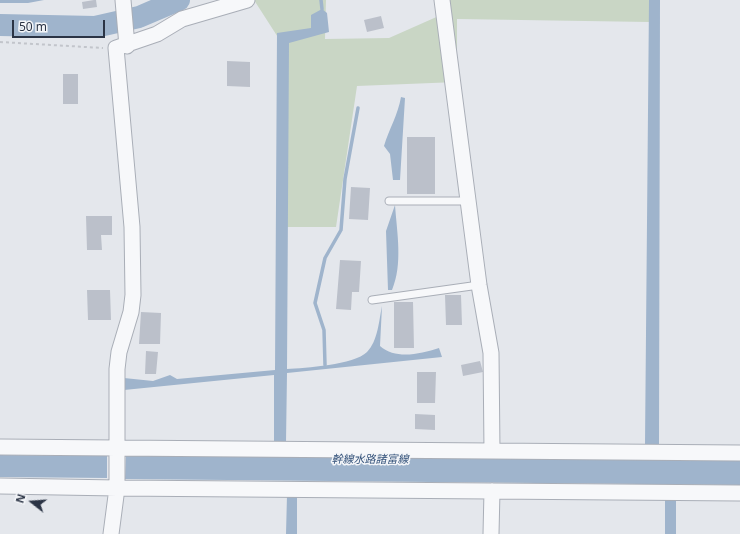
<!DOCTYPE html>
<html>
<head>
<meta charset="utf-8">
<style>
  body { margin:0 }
  #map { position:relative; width:740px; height:534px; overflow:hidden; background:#e4e7ec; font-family:"Noto Sans",sans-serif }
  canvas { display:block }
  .north { position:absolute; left:12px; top:482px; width:40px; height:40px; -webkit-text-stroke:3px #f4f6f9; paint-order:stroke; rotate:287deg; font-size:11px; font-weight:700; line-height:16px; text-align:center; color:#2b3445 }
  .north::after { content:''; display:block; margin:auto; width:14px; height:18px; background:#2b3445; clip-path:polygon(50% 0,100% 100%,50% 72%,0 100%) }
  .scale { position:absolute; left:12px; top:20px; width:93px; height:18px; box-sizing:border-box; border:2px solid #2b3445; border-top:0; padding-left:5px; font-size:12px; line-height:14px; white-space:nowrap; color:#2b3445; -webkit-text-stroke:3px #f4f6f9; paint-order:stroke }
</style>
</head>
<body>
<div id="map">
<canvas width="740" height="534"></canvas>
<div class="north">N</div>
<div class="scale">50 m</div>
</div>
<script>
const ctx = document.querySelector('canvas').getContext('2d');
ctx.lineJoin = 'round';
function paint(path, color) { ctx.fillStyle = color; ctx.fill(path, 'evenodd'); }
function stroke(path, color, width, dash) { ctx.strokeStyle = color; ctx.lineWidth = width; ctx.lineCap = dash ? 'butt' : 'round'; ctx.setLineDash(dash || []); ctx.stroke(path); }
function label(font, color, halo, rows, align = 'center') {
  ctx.font = font + ' "Noto Sans","Noto Sans JP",sans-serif'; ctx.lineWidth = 3; ctx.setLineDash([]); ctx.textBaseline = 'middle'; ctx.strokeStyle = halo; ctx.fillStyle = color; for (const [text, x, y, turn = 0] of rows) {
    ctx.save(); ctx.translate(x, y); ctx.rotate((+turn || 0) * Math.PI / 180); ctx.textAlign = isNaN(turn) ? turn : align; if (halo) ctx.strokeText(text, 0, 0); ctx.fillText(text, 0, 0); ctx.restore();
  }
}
paint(new Path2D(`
  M254,0H326L325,39L389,38L450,11V0H649V22L457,19V82L357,86L336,227H282L281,42Z`), '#c9d6c5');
paint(new Path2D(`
  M0,0H44L28,3H0Z
  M649,0H660L659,444H645Z
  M322,9L327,13L329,32L289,43L287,369C305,368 354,365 367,352C378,341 379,320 382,306L380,346C396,360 420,354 439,348L442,357L287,373L286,442L274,441V375L124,390V378L153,381L170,375L177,379L275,370L277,33L311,28V15Z
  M401,97L405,98L400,180H393L390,154L384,146C389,129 398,115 401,97Z
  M395,205C397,233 403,264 392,290H388L386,231Z
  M126,454L740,460V485L125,479Z
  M0,455L107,456V478L0,477Z
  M297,494V534H286L287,495Z
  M676,498V534H665V499Z`), '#9fb4cc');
stroke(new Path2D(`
  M321,0L322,9
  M325,365L324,330L315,303L325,258L341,230L345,179L358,108`), '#9fb4cc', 3.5);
stroke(new Path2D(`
  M0,25L95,27L139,17L179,0`), '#9fb4cc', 22);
paint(new Path2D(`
  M94,0H96L97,7L83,9L82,2Z
  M381,16L384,28L367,32L364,20Z
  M227,61L250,62V87L227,86Z
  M63,74H78V104H63Z
  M407,137H435V194H407Z
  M351,187L370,188L368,220L349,219Z
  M86,216H112V235H101L102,250H87Z
  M340,260L361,261L359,292H352L351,310L336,309Z
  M87,290H110L111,320H88Z
  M445,295H461L462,325H446Z
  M394,302H413L414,348H394Z
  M141,312L161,313L160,344H139Z
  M146,351L158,352L156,374H145Z
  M480,361L483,372L463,376L461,365Z
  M417,372H436L435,403H417Z
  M415,414L435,415V430L415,429Z`), '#bbc0ca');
const service = new Path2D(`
  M389,201H469
  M372,300L479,285`);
const minor = new Path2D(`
  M123,0L127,46
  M442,0L479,285L491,353L492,451
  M0,447L117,448V369L119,352L131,312L133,295L132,227L116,48L157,34L182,19L247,0
  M0,486L117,488V448L740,453
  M111,534L117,488L740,493
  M491,534L492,491`);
stroke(service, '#a9aeb7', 9);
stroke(minor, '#a9aeb7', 17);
stroke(new Path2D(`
  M0,42L103,48`), '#c2c5cb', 2, [3, 3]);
stroke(service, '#f7f8fa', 7);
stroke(minor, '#f7f8fa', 15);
label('italic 11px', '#34527a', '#f4f6f9', [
  ["幹線水路諸富線",370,460]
]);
</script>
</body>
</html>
